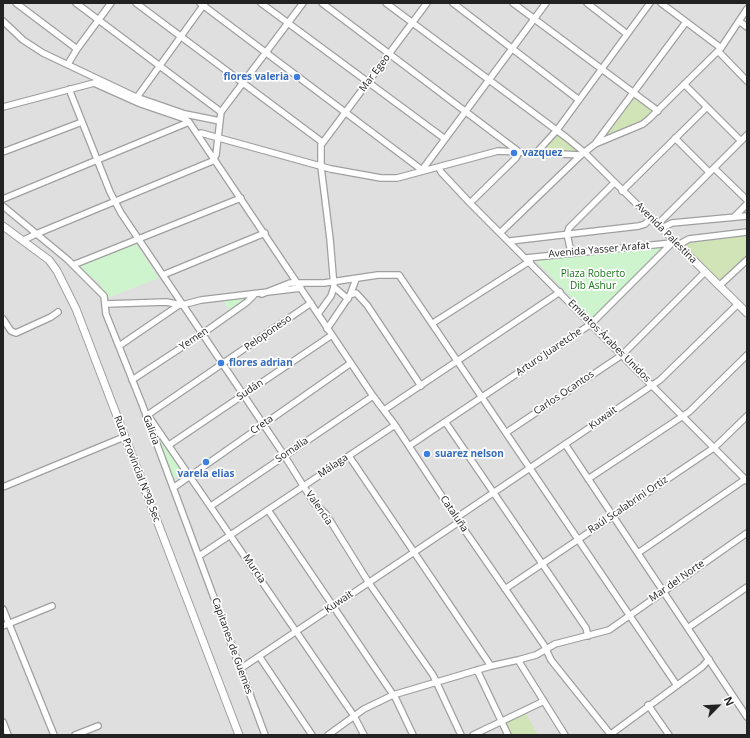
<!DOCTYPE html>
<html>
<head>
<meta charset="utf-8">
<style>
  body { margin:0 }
  #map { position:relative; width:750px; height:738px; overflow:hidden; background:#f1eeea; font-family:"Open Sans",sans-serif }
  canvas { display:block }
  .frame { position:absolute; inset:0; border:4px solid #222; pointer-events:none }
  .north { position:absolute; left:698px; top:686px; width:40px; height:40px; -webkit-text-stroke:3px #fff; paint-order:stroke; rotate:66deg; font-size:11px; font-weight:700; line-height:16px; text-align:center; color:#222 }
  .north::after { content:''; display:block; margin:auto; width:14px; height:18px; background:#222; clip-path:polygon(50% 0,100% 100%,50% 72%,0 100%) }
</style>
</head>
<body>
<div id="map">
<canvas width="750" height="738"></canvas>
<div class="frame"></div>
<div class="north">N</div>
</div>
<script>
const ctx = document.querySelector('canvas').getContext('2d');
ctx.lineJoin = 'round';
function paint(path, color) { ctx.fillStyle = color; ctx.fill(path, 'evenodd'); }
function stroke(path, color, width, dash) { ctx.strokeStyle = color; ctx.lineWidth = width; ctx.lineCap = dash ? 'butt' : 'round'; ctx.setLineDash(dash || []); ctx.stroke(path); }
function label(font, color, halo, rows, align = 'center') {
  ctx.font = font + ' "Open Sans",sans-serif'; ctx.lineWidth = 3.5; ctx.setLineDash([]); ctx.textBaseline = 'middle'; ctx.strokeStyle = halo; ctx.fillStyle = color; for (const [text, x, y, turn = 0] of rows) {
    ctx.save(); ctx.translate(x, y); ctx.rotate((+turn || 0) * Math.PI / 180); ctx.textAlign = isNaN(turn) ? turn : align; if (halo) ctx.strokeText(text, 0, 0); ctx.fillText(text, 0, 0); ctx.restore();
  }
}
paint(new Path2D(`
  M3,3H747V735H3Z`), '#e0dfdf');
paint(new Path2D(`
  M633,93L658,111L646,121L596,144Z
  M557,130L585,153L538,152Z
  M747,233V257L719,283L679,245L683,242Z
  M525,712L538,735H509L503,722Z`), '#d0e4b7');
paint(new Path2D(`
  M136,244L159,278L107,298L99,283L78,266Z
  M665,246L593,319L535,260Z
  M244,298L246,300L230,311L223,300Z
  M157,431L184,472L173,479L155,433Z`), '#cef4ce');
const minor = new Path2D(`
  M16,3L77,49
  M76,3L221,112
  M136,3L322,142
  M200,3L422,170
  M261,3L445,139
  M322,3L519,152L516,158L470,203
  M386,3L567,138L585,153L674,241L591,324L409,446
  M453,3L579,100
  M513,3L658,111
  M587,3L627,34
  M661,3L721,48
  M3,21L23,40L43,53L136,97L185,114L220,121
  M739,21L747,27
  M718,51L747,81
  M68,64L77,49L111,3
  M684,84L741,141
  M70,89L71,94L110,192L121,213L284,455L314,503L326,514L369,583L433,675L461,735
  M135,100L205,3
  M3,107L94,83L141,104L185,119L189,122L373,396L395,425L459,522L544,645L551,660L611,735
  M201,133L331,169L381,178H397L498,151L581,155
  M675,138L709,172
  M595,144L643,124L650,118L721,48L747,9
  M3,152L82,122
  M537,152L557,130L650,3
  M214,158L216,155L221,112L303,3
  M439,168L441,172L470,203L747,481
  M714,168L747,200
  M422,170L546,3
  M622,191L707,107
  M3,199L189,122
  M3,206L68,260L104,296L106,314L142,404L265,735
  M734,217L747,204
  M658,224L747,135
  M662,228L672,223L747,216
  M501,232L581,155L595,144L686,22
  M24,240L36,234L215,160
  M510,241L639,226L645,224L651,218
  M678,245L689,239L747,232
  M571,252L567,234L569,228L614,183
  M526,258L672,243
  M73,265L241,198
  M163,275L265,233
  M719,286L747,260
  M334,287L348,299
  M262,294L290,283H324L378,275H399L676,684
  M350,295L356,279
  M106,304L166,302L182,305L201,300L301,288
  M318,314L331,296L334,287L330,239L321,167V145L427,3
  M3,319L11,331L16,333L51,317L58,312
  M433,323L530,261
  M327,329L350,295L356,293L367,305L421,386
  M119,346L179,305
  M132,380L202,334L247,302L254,295
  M384,410L560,292
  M147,414L354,716L364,735
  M146,416L311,303
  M446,423L586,628L588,636
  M507,432L622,355L705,272
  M565,444L747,717
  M169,445L332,335
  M349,456L491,666
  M588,479L689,412L747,355
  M3,487L124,437
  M173,488L351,363
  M211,506L373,396
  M268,510L396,699L413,735
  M456,518L660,380L738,304
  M638,553L747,478
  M199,556L395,425
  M505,589L715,447L747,416
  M3,609L54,735
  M3,626L52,606
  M689,627L747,587
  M259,656L312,735
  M518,660L565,735
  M240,669L459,522
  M477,670L508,735
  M648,705L669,735
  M3,722L8,735
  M611,734L702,667L709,659
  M75,735L98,726
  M328,735L364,709L393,695L491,666L518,660L536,655L555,644L609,630L747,533
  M473,735L544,701`);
const tertiary = new Path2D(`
  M3,226L49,260L57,271L76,309L239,735
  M674,241L747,313`);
stroke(minor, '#9f9f9f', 8);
stroke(tertiary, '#9f9f9f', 9);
stroke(minor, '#fff', 5.5);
stroke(tertiary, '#fff', 7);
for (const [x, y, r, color] of [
  [297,77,4,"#3f7fe0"],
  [514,153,4,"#3f7fe0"],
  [221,363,4,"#3f7fe0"],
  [427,454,4,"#3f7fe0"],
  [206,462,4,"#3f7fe0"]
]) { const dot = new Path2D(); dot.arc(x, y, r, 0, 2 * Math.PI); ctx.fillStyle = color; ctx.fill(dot); stroke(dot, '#fff', 1.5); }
label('10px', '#222', '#fff', [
  ["Mar Egeo",375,73,-53],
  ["Avenida Palestina",666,233,45],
  ["Avenida Yasser Arafat",599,250,-5],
  ["Peloponeso",268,333,-35],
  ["Yemen",194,339,-34],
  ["Emiratos Árabes Unidos",609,341,45],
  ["Arturo Juaretche",549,352,-34],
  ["Sudán",250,390,-34],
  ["Carlos Ocantos",564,393,-34],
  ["Kuwait",603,418,-35],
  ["Creta",262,425,-35],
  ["Galicia",151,430,70],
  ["Somalia",292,450,-34],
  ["Málaga",333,466,-34],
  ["Ruta Provincial Nº98 Sec",137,469,69],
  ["Raúl Scalabrini Ortiz",628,505,-34],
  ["Valencia",319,508,55],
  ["Cataluña",454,514,56],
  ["Murcia",254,569,56],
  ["Mar del Norte",677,581,-35],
  ["Kuwait",339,602,-34],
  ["Capitanes de Guemes",232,646,70]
]);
label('bold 10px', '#366cbe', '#fff', [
  ["flores valeria",289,77,"right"],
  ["vazquez",522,153],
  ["flores adrian",229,363],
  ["suarez nelson",435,454],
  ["varela elias",206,474,"center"]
], 'left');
label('10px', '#1b751b', '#fff', [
  ["Plaza Roberto",593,274],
  ["Dib Ashur",593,286]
]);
</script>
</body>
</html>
